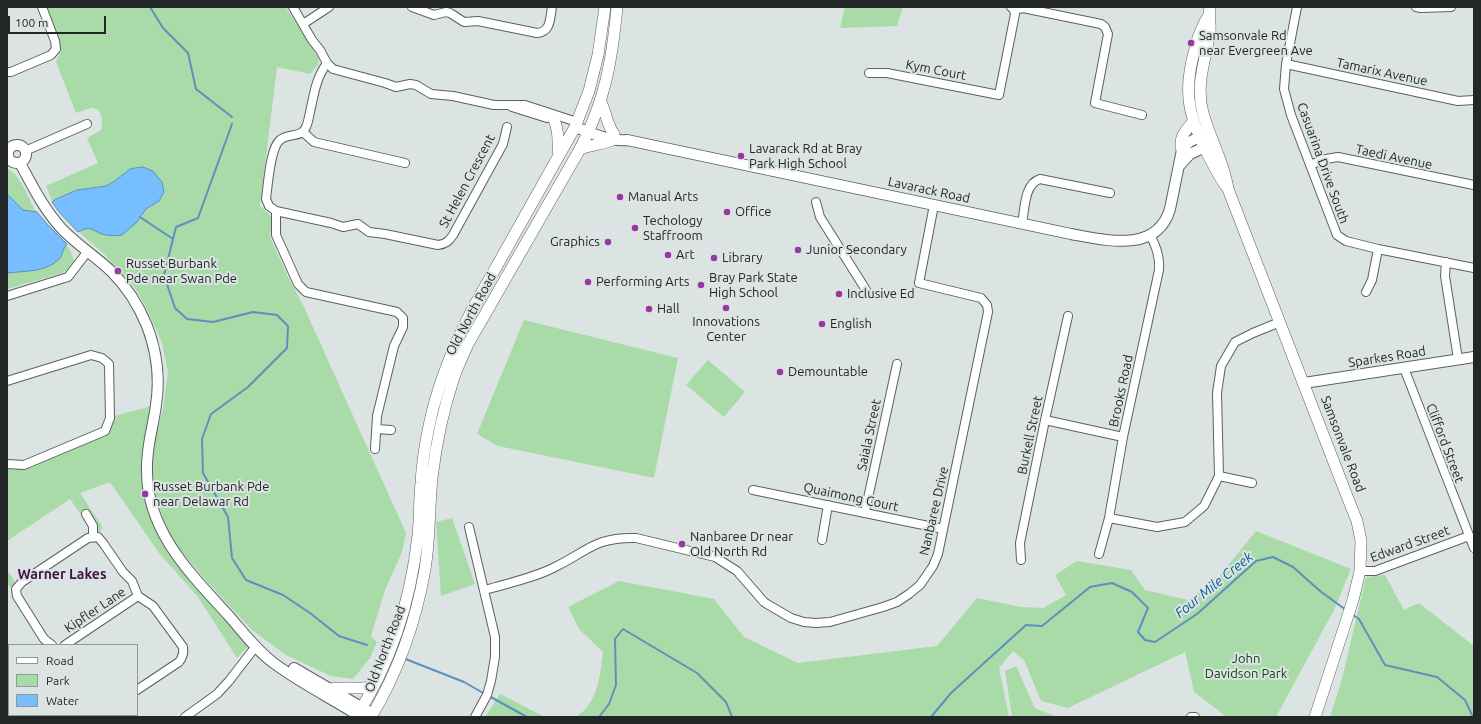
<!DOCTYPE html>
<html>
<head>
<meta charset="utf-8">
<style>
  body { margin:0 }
  #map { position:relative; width:1481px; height:724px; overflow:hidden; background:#dce4e3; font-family:Ubuntu,sans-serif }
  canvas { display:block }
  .frame { position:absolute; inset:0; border:8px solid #232626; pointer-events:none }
  .legend { position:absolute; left:8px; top:644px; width:130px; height:72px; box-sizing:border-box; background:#dce4e3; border:1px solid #929897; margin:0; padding:5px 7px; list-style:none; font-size:12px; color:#232626 }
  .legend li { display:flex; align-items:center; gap:8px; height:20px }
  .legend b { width:20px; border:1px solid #929897 }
  .scale { position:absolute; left:8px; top:16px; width:98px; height:18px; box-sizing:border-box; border:2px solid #232626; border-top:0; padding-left:5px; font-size:12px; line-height:14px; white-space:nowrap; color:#232626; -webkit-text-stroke:3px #dce4e3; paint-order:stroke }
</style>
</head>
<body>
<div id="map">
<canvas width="1481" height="724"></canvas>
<div class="frame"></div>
<ul class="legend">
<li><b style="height:5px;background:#fff"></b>Road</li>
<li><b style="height:11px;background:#a8dba7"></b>Park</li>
<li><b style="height:11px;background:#77befe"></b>Water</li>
</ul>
<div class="scale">100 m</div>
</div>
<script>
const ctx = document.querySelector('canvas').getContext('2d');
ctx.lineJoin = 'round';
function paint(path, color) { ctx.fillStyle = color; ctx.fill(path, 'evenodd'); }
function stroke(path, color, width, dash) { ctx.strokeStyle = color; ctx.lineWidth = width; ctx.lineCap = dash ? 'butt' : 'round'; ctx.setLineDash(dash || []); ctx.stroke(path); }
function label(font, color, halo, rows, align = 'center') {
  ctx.font = font + ' Ubuntu,sans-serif'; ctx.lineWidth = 4; ctx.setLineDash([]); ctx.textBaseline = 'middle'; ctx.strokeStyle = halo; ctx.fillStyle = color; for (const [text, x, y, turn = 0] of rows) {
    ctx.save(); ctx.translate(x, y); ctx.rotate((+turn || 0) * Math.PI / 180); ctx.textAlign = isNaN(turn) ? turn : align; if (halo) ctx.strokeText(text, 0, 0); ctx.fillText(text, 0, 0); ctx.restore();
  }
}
paint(new Path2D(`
  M46,7H286L319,58L318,65L310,74L277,67L260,206L269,214L272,219L270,237L288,277L303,305L406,533L402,552L385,590L371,636L377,642L370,658L353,679L331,676L286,655L252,630L210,585L175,544L163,519L155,493L153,474L154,443L163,409L168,372L162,343L146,307L133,285L104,254L81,234L52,201L46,186L98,163L87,138L101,130C103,122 103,109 92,108C88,108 81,112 76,113L56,62L61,51L59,39Z
  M845,7H903L897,26L840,28Z
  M7,169C20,173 29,200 36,212C48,229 70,240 74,261L67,270L62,273L7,289Z
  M524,320L678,358L654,478L498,446L477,434Z
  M708,360L745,392L724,417L686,385Z
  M151,406L145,437L143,461L155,526L167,552L249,645L237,658L198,597L159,553L110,482L80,493L102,526L100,534L90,533V528L70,499L7,541V467L24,468L108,434L115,416Z
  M452,518L475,584L441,596L436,522Z
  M1256,531L1351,569L1334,610L1276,717H1227L1194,692L1185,652L1068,708L1041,701L1024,660L1013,651L999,668L1009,717H575C598,705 600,675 603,652L579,629L568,607L619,581L714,599L744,637L798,663L937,646L977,598L1021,607L1043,608L1066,595L1055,575L1077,561L1131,570L1145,590L1188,600L1218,578Z
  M7,570L15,582L14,589L7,585Z
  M1385,575L1404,610L1419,603L1474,646V717H1330L1342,679L1366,577Z
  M1016,666L1035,708L1057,717H1012L1005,671Z
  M500,694L545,717H485Z`), '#a8dba7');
const water = new Path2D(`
  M143,167L153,171L162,182L164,192L159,201L146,209L136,223L122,235C116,236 108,236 102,234C91,230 91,225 78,232L60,213L52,202L56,199L77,190L106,186L113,182L130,169Z
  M7,194L23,210L37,212L47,224L67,244C62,249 63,257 57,261C45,272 23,271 7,273Z`);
paint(water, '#77befe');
stroke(water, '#5e90bd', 1);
stroke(new Path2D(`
  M150,7L163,28L188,53L196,89L232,117
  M232,124L198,218L176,227L164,275L175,308L187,319L213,322L253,312L277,315L288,326L287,348L248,387L211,414L202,439L203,473L228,517L232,558L246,580L283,595L310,613L339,636L367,645
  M140,217L173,239
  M1353,615L1359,619L1385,665L1437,677L1465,700L1473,717
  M403,658L464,682L485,694
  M489,696L527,717
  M599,717L609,704L616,685L615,639L623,629L697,673L726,702L732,717
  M931,717L951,693L1026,625L1042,626L1090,587L1112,583L1132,592L1148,608L1138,632L1145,640L1155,642L1197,614L1256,561L1273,557L1293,567L1320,591L1346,610`), '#5e90bd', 2);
const minor = new Path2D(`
  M293,7L312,40L320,50L327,63L333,69L385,83L396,87L410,84L416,85L431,94L453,96L494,105H525L577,122
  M412,7L434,15L446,12L450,13L464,22L478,21L537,33C551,32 550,18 552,7
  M1011,7L1014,10L1023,8L1101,24L1105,27L1108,34L1095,103L1142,115
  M1297,7L1286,64L1284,89L1291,115L1337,235L1346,241L1378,249L1474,268
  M1416,7L1421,8L1451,7
  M303,24L329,7
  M327,63C316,78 314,94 310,112C309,117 308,123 306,127C302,138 288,133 280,140C270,148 268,185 266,199L269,206L276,211L331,223L343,227L358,224L369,232L385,234L438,245C446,244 449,241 453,235L503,144L507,127
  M1286,64L1458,101L1474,100
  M7,72H11L51,55L56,49L55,41L42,7
  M869,73H887L999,95L1015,14L1014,10
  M512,107L547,118
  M303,132L314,142L405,163
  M25,151L87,124
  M1310,165L1326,159L1338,157L1474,185
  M816,202L820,217L866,290
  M276,211V235L298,284L306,292L397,312L403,318V327L394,346L377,416L375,449
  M1022,223C1025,209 1024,184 1040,179L1110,193
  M1446,262L1445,276L1458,359
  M1366,292L1372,280L1378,249
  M7,296L68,277L88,251
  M1404,368L1474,548
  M7,381L91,355L102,358L109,364L110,418L105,431L24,465L7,464
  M1045,420L1123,437
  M377,429L391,430
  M1219,476L1252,483
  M753,490L943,529
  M865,512L897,364
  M86,514L93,526V536
  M1109,518L1157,527L1185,522L1204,506L1219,476L1217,393L1221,366L1235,342L1253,333L1280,322
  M469,527L495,637V657L491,681L487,695L475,717
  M822,540L828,505
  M1099,554L1109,518L1123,437L1159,270C1160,256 1156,247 1150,234
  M1021,560L1020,543L1045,420L1068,316
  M1360,571H1375L1469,536
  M485,590C508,583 535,578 557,566C589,550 596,537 636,538L715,557L737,571L764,602L767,604L791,618L804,622L816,623L830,622L883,607L897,602L909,594L920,585L933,566L938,554L988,312L987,305L981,298L919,283L934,205
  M52,645L44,639L17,596L16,589L22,582L88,538L98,537L103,543L123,572L132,581L138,596L153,606L183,647C184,653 183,657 179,662L137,690
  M65,645L138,596
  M97,717L100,715
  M185,717L217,694L229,681L256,646
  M1191,717H1195`);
const tertiary = new Path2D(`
  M575,127C591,133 611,142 627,140L1071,234C1105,240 1157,254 1170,209L1182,150L1189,142L1206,134
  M8 154a9 9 0 1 1 18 0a9 9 0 1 1-18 0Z
  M20,163C32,185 43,208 61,228C76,244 95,256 111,271C127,287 139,306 147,326C157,352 160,379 156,405C153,428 146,448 147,471C147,532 191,574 229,616C243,632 257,651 275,664C302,684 333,699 361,717
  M1179,166L1190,154L1211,144
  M1304,383L1474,357
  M294,668L373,714`);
const secondary = new Path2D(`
  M1210,7C1208,15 1211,23 1210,31C1206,59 1195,84 1203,113C1210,139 1224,162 1228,189L1352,509L1357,521L1361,541L1360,571L1353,600L1315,717
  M1209,15C1202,26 1198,36 1195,49C1183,90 1188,115 1207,153C1213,164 1218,175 1225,185
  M600,101C607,112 606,124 614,134
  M554,120C560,132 557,143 559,156
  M580,149C591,145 605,144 615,139
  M1182,150C1178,138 1186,130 1193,122
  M330,689C344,686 358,690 373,687
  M356,717C391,663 411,599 418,535C420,518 419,501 421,483C422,464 425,445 429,426C437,386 453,347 472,310L575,127L589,91L598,55L605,7
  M371,717C398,672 416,621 425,569C430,539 429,509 432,478C436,444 443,410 454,377C458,366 463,355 468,344L580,149C605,101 612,61 617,7`);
stroke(minor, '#5a6161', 10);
stroke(tertiary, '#5a6161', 12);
stroke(secondary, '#5a6161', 12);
stroke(minor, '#fff', 8);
stroke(tertiary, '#fff', 10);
stroke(secondary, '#fff', 11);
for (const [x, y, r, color] of [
  [1191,43,4,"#9738a1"],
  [741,156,4,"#9738a1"],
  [620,197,4,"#9738a1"],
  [727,212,4,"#9738a1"],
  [635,228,4,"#9738a1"],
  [608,242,4,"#9738a1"],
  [798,250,4,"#9738a1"],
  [668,255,4,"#9738a1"],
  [714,258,4,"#9738a1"],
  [118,271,4,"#9738a1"],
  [588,282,4,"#9738a1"],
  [701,285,4,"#9738a1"],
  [839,294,4,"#9738a1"],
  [726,308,4,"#9738a1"],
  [649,309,4,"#9738a1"],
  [822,324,4,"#9738a1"],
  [780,372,4,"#9738a1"],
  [145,494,4,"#9738a1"],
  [682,544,4,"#9738a1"]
]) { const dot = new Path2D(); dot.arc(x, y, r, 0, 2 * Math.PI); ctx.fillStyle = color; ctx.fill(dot); stroke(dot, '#dce4e3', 1.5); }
label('13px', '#232626', '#dce4e3', [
  ["Samsonvale Rd",1199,36],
  ["near Evergreen Ave",1199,51],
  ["Lavarack Rd at Bray",749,149],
  ["Park High School",749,164],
  ["Manual Arts",628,197],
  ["Office",735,212],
  ["Techology",643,221],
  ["Staffroom",643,236],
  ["Graphics",600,242,"right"],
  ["Junior Secondary",806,250],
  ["Art",676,255],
  ["Library",722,258],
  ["Russet Burbank",126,264],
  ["Pde near Swan Pde",126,279],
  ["Bray Park State",709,278],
  ["High School",709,293],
  ["Performing Arts",596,282],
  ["Inclusive Ed",847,294],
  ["Hall",657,309],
  ["Innovations",726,322,"center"],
  ["Center",726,337,"center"],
  ["English",830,324],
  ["Demountable",788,372],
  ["Russet Burbank Pde",153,487],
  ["near Delawar Rd",153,502],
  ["Nanbaree Dr near",690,537],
  ["Old North Rd",690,552]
], 'left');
label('13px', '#232626', '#dce4e3', [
  ["Kym Court",936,70,11],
  ["Tamarix Avenue",1382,72,12],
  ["Taedi Avenue",1394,157,12],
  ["Casuarina Drive South",1323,163,70],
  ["St Helen Crescent",467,181,-62],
  ["Lavarack Road",929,190,12],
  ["Old North Road",471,314,-62],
  ["Sparkes Road",1387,357,-9],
  ["Brooks Road",1121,391,-78],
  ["Saiala Street",869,435,-78],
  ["Burkell Street",1030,435,-78],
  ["Clifford Street",1445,443,69],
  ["Samsonvale Road",1343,444,69],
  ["Quaimong Court",851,497,12],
  ["Nanbaree Drive",934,511,-77],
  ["Edward Street",1410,544,-20],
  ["Kipfler Lane",95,610,-34],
  ["Old North Road",385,649,-69]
]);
label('13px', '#0d3e12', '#dce4e3', [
  ["John",1246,659],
  ["Davidson Park",1246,674]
]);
label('bold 14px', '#411346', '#dce4e3', [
  ["Warner Lakes",62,574]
]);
label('italic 14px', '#035a93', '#dce4e3', [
  ["Four Mile Creek",1214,585,-39]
]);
</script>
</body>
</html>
